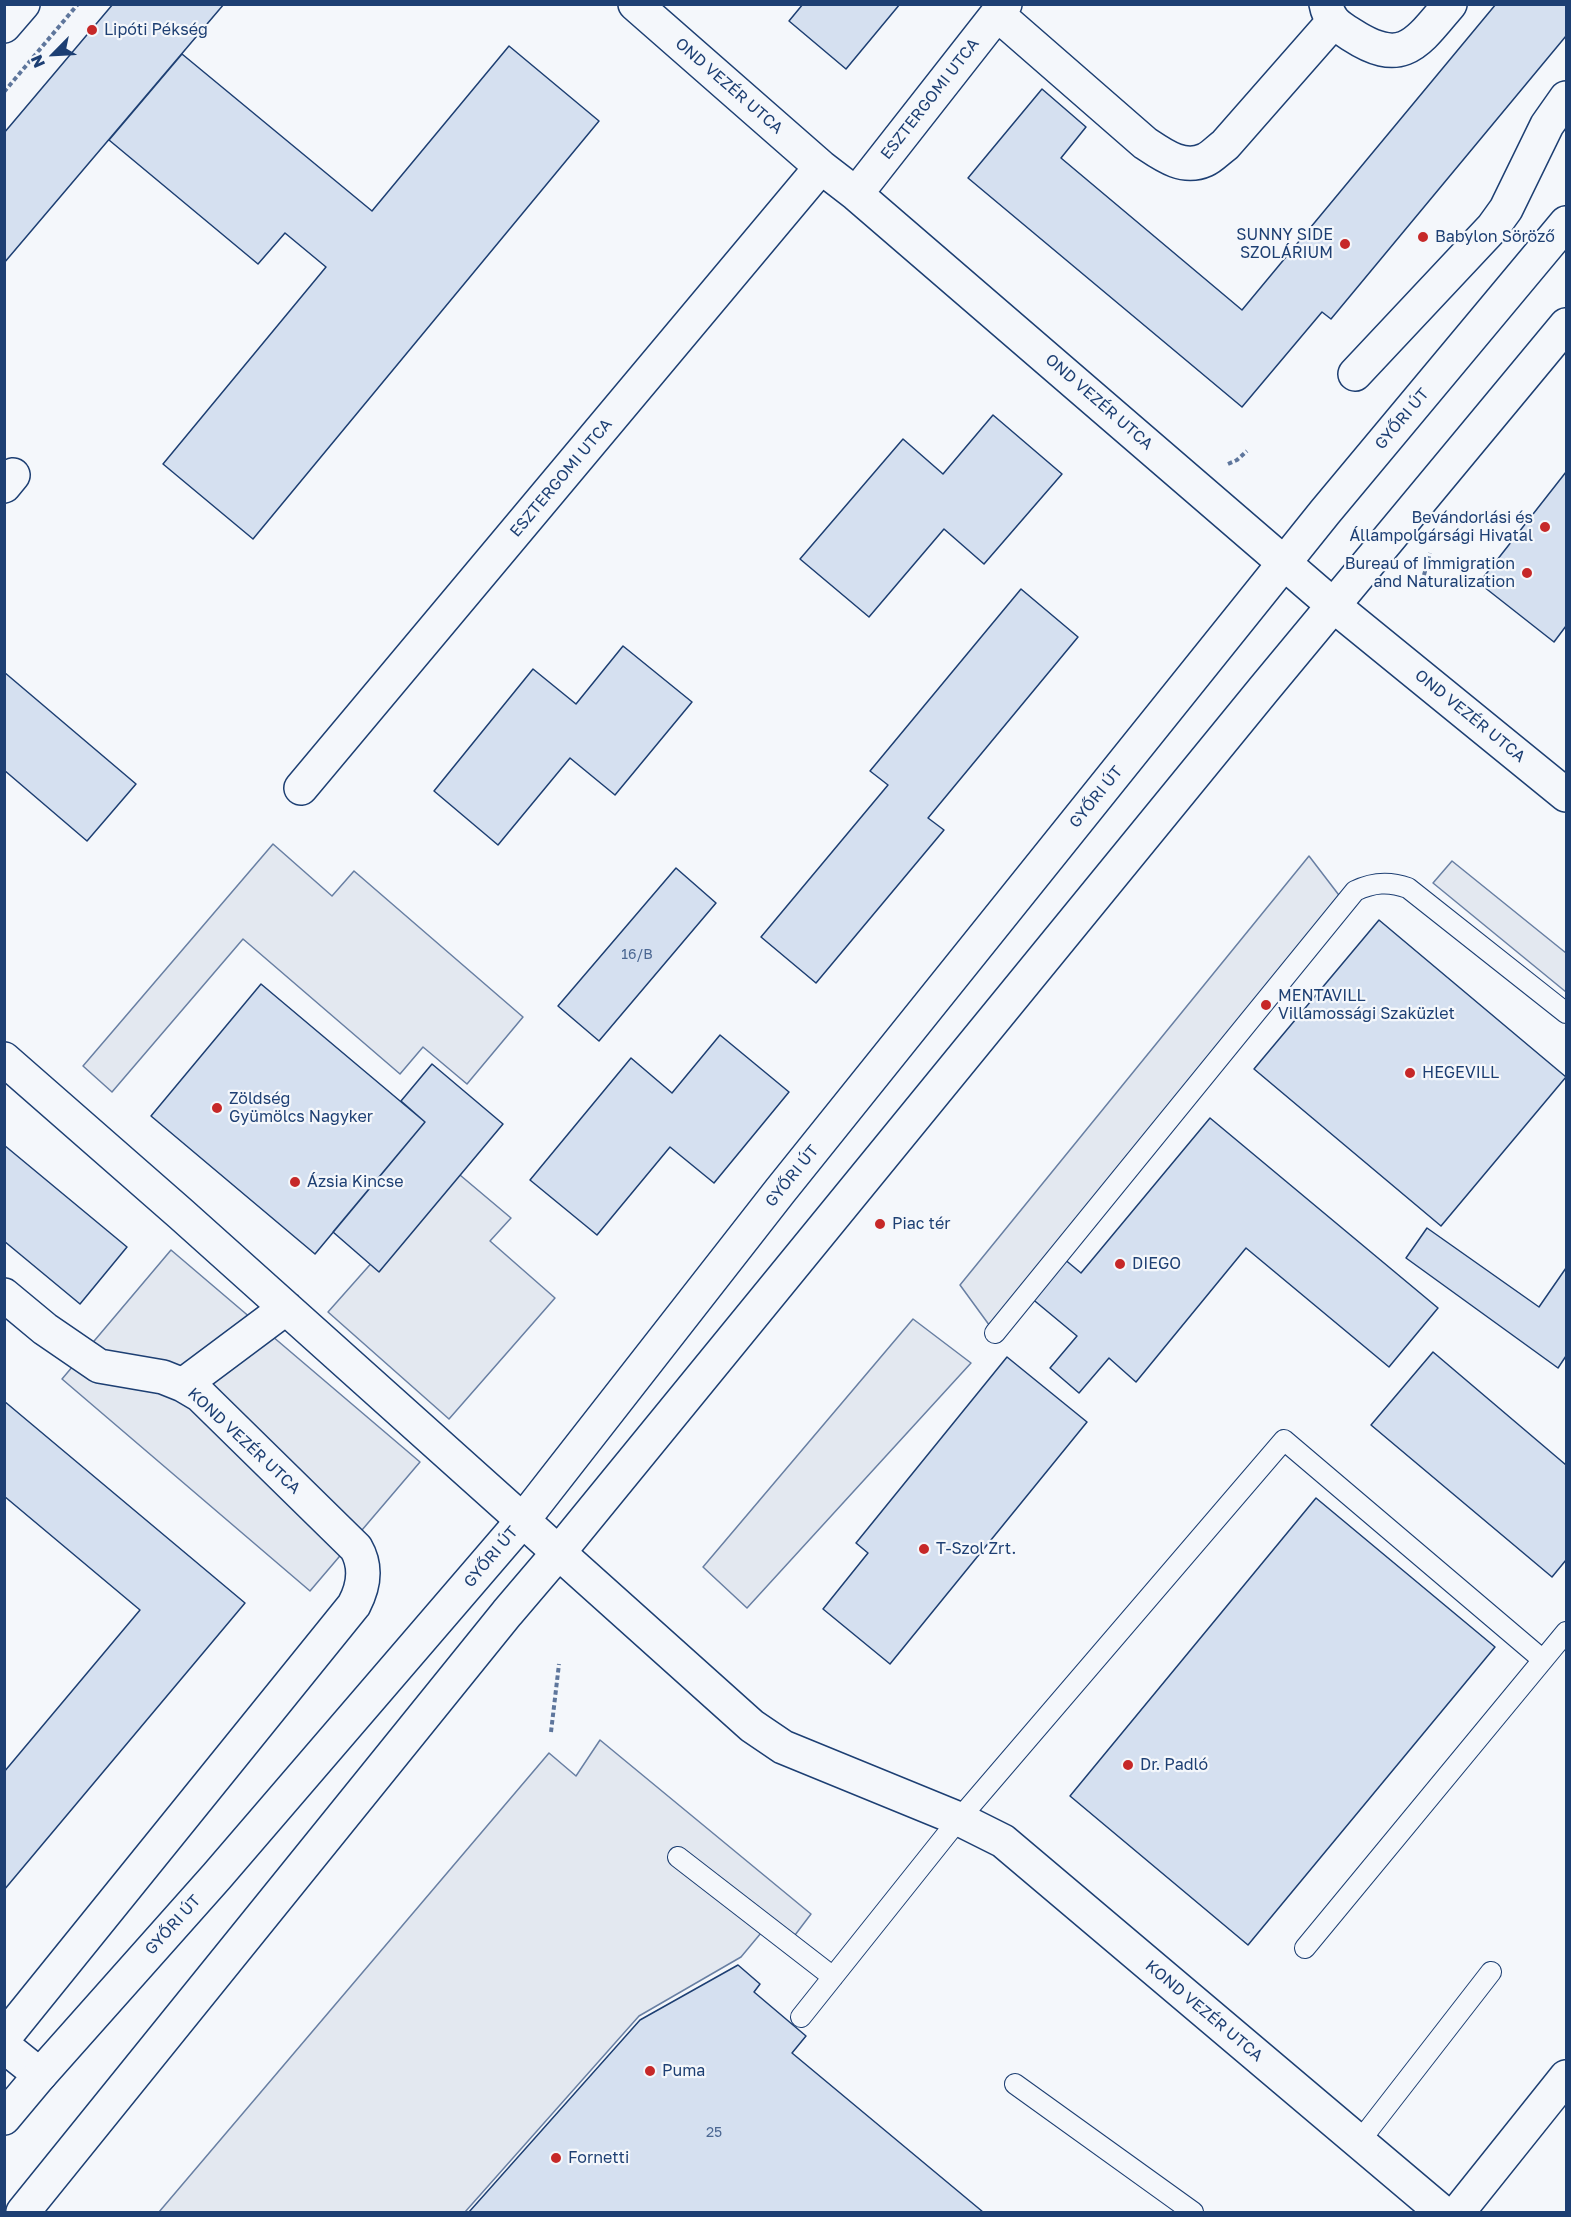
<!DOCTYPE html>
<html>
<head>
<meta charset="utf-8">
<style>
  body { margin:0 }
  #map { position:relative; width:1571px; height:2217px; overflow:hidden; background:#f4f7fb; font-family:"Golos Text",sans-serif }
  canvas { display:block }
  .frame { position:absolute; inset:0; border:6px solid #1d3f73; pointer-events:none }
  .north { position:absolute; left:24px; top:24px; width:60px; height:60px; -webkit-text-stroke:4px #f4f7fb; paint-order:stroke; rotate:246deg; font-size:16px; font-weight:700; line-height:24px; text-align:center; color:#1d3f73 }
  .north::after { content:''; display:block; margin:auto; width:21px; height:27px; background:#1d3f73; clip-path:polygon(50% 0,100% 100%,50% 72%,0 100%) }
</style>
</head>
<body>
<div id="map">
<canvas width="1571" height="2217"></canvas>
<div class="frame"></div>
<div class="north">N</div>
</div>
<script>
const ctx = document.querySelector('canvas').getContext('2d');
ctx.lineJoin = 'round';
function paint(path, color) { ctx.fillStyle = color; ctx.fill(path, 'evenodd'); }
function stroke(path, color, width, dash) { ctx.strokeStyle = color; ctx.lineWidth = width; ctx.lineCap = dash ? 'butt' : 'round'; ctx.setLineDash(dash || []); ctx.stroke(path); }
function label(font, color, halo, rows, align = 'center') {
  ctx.font = font + ' "Golos Text",sans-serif'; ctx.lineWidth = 4.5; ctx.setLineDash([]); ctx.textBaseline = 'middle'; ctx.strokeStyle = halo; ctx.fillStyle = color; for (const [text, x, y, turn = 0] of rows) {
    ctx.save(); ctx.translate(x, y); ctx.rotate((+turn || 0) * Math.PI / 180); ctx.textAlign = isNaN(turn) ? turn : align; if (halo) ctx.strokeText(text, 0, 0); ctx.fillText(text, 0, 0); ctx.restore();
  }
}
const parking = new Path2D(`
  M273,844L332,896L354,871L523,1017L467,1084L423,1047L400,1074L243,939L112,1092L83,1066Z
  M1309,856L1345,903L995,1333L960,1285Z
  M1452,861L1566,953V992L1433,883Z
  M454,1170L511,1218L490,1241L555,1298L449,1419L328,1312Z
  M171,1250L420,1462L310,1591L62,1379Z
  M913,1319L971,1363L747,1608L703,1567Z
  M600,1740L811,1914L792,1939L771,1921L741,1957L639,2016L465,2212H159L549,1753L576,1776Z`);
paint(parking, '#e3e8f0');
stroke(parking, '#687fa3', 1.5);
const building = new Path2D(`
  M113,4H224L4,263V133Z
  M803,4H900L846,69L789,21Z
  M1496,4H1566V36L1331,319L1322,312L1242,407L968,178L1042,89L1086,127L1061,158L1242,310Z
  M509,46L599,121L253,539L163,464L326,267L285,233L258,264L109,140L182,54L372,211Z
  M993,415L1062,474L984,564L944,529L869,617L800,559L903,439L943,474Z
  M1566,472V626L1554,642L1479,583Z
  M1021,589L1078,637L928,818L944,830L816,983L761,937L888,785L870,771Z
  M623,646L692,702L615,795L570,758L498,845L434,791L533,669L576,704Z
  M4,672L136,784L87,841L4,770Z
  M676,868L716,903L599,1041L558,1006Z
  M1379,920L1566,1077L1441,1226L1254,1069Z
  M261,984L425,1122L315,1254L151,1116Z
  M720,1035L789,1092L714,1183L670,1147L597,1235L530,1180L631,1058L672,1093Z
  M432,1064L503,1124L379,1272L333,1232L425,1122L401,1101Z
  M1210,1118L1438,1308L1389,1367L1246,1248L1136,1382L1109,1358L1079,1393L1050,1368L1077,1336L1030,1297L1063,1258L1081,1273Z
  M4,1145L127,1247L80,1304L4,1241Z
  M1427,1228L1539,1307L1566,1268V1356L1558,1368L1406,1258Z
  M1433,1352L1566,1465V1560L1552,1577L1371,1425Z
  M1007,1357L1087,1422L890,1664L823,1609L868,1553L856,1543Z
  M4,1401L245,1603L4,1890V1772L140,1610L4,1496Z
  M1316,1498L1495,1647L1248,1945L1070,1796Z
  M738,1965L760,1984L754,1992L806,2036L792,2053L983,2212H469L640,2020Z`);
paint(building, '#d5e0f0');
stroke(building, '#1d3f73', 1.5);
const service = new Path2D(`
  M995,1333L1355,891C1373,882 1389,881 1408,888L1566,1013
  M678,1857L833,1977
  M1305,1948L1566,1632
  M801,2017L959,1819L1284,1440L1543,1660
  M1015,2084L1193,2212
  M1359,2142L1491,1972`);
const minor = new Path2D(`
  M635,4L821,167L856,194L1334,606L1566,795
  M1326,4C1329,21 1338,26 1352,35C1403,68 1417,43 1450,4
  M997,14L1145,143C1163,155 1183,170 1205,160C1212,157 1218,150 1225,145L1333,22
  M4,26L23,4
  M856,194L1005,4
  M1355,374L1493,227L1506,209L1547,125L1566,98
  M4,486L13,475
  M301,788L821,167
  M4,1059L181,1214L752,1726L783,1747L959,1819L1003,1841L1442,2212
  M4,1295L45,1329L99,1366L163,1377L183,1385L200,1395L356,1548C367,1567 364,1586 354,1605L4,2038
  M183,1385L286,1308
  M4,2046L40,2075
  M1458,2212L1566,2077`);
const secondary = new Path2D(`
  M4,2118L40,2075L217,1876L523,1520L780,1191L1325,512L1566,223
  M23,2212L507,1613L559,1552L1264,689L1566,325`);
stroke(service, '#1d3f73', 22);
stroke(minor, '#1d3f73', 36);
stroke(secondary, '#1d3f73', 36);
stroke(new Path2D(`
  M4,92L78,4
  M1228,464L1237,460L1247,451
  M1424,575L1430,553
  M551,1732L559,1664`), '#5e769c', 4, [4.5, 3]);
stroke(service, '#f4f7fb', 20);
stroke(minor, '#f4f7fb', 33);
stroke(secondary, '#f4f7fb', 33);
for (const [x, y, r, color] of [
  [92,30,6,"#c62828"],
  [1423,237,6,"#c62828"],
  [1345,244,6,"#c62828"],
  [1545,527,6,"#c62828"],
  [1527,573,6,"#c62828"],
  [1266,1005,6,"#c62828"],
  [1410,1073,6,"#c62828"],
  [217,1108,6,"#c62828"],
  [295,1182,6,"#c62828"],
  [880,1224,6,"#c62828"],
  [1120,1264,6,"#c62828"],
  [924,1549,6,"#c62828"],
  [1128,1765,6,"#c62828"],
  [650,2071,6,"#c62828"],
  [556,2158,6,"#c62828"]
]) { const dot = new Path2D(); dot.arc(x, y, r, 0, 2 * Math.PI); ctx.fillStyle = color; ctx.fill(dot); stroke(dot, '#f4f7fb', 2); }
label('14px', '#4b6792', null, [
  ["16/B",637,955],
  ["25",714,2133]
]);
label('16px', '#1d3f73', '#f4f7fb', [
  ["Lipóti Pékség",104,30],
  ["SUNNY SIDE",1333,235,"right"],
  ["SZOLÁRIUM",1333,253,"right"],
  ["Babylon Söröző",1435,237],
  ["Bevándorlási és",1533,518,"right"],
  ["Állampolgársági Hivatal",1533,536,"right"],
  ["Bureau of Immigration",1515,564,"right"],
  ["and Naturalization",1515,582,"right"],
  ["MENTAVILL",1278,996],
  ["Villamossági Szaküzlet",1278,1014],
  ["HEGEVILL",1422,1073],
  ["Zöldség",229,1099],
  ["Gyümölcs Nagyker",229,1117],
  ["Ázsia Kincse",307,1182],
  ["Piac tér",892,1224],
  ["DIEGO",1132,1264],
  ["T-Szol Zrt.",936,1549],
  ["Dr. Padló",1140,1765],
  ["Puma",662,2071],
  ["Fornetti",568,2158]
], 'left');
label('16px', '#1d3f73', '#f4f7fb', [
  ["OND VEZÉR UTCA",729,86,41],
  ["ESZTERGOMI UTCA",930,99,-52],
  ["OND VEZÉR UTCA",1099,402,41],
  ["GYŐRI ÚT",1402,419,-50],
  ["ESZTERGOMI UTCA",561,478,-50],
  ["OND VEZÉR UTCA",1470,716,39],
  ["GYŐRI ÚT",1096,797,-51],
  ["GYŐRI ÚT",792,1176,-51],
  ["KOND VEZÉR UTCA",244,1441,43],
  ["GYŐRI ÚT",491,1557,-50],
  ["GYŐRI ÚT",173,1925,-48],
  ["KOND VEZÉR UTCA",1204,2011,40]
]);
</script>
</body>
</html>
